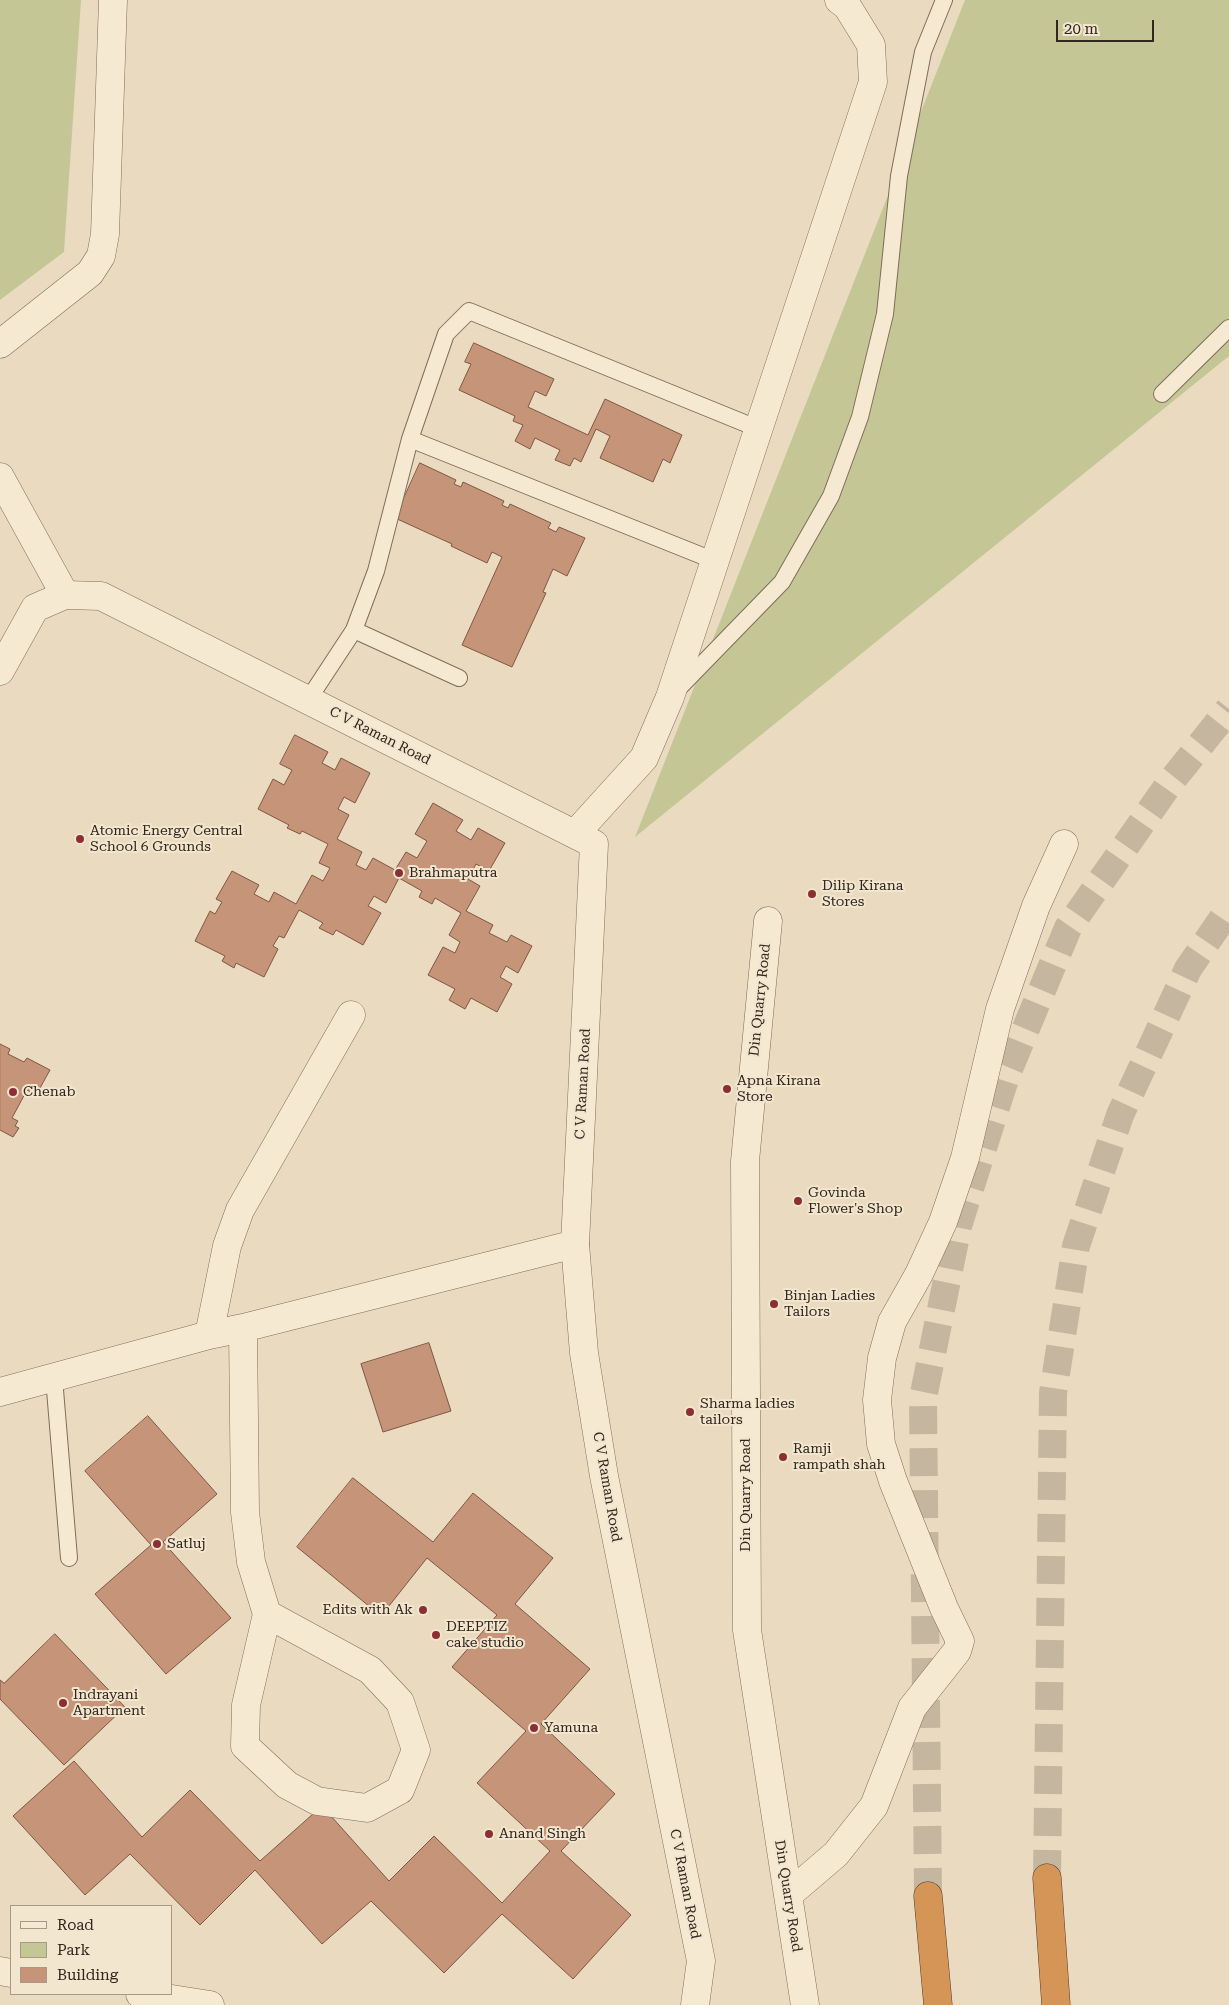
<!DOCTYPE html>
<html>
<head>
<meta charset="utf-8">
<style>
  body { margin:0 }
  #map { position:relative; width:1229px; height:2005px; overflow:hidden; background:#eadbc0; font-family:"Roboto Serif",serif }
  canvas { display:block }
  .legend { position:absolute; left:10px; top:1905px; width:162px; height:90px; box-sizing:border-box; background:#f2e6cf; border:1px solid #a59988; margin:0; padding:6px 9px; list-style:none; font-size:15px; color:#32261d }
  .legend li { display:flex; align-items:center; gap:10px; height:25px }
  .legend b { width:25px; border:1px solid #a59988 }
  .scale { position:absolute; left:1056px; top:20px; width:98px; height:22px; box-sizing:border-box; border:2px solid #32261d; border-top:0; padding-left:6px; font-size:15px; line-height:18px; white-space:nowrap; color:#32261d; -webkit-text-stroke:4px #f2e6cf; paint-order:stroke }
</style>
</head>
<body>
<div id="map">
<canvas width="1229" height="2005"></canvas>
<ul class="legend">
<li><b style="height:6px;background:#f6e9d2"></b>Road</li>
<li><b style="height:14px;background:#c4c795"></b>Park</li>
<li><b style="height:14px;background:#c59479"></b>Building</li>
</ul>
<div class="scale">20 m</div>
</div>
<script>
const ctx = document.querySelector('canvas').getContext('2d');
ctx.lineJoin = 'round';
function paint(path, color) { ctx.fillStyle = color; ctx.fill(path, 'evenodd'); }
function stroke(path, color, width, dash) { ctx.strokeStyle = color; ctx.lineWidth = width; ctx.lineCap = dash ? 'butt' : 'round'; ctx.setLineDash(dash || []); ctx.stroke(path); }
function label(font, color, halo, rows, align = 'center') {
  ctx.font = font + ' "Roboto Serif",serif'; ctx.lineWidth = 4; ctx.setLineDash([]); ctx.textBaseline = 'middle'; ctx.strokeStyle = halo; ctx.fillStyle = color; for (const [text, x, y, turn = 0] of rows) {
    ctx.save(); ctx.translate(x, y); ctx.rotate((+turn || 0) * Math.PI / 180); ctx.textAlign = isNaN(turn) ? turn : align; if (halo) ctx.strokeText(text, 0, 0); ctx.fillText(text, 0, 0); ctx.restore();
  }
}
paint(new Path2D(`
  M0,0H81L64,252L0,300Z
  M965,0H1229V356L635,837Z`), '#c4c795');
const building = new Path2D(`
  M474,343L554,379L546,396L535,391L528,407L588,435L605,399L682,435L670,463L663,459L653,482L600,458L610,436L596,429L581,462L574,458L570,466L555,460L560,450L535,438L530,449L515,441L523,425L513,421L515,416L459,390L471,364L465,362Z
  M420,463L456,480L454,484L461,487L463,482L504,501L502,505L508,508L510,504L551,523L548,528L556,532L559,527L585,538L567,576L553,569L543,592L546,593L512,667L462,645L502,557L492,552L487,563L451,546L452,544L395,518Z
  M295,735L328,752L322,763L335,770L341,758L370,773L355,803L344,797L338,809L349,815L337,839L362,852L356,865L366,870L373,858L395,870L406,852L417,858L427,841L415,834L433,803L463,820L456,831L471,840L478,828L505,843L489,871L476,864L468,879L480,886L466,911L493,925L489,933L507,942L511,935L532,946L518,973L506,966L500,977L512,984L497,1012L471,998L465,1009L449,1000L455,989L428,975L443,947L455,953L460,942L449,935L461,913L435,898L432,904L419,897L422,891L399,878L386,903L374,896L368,906L381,913L363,945L336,930L333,935L319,928L323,923L299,910L284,938L279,936L273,946L278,949L264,977L236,963L234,968L222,961L225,956L195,941L210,911L215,914L222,902L216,899L232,871L259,885L254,894L269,902L274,892L296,904L312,875L323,881L330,868L319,863L328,844L302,831L300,834L287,828L289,825L258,809L273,779L284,785L292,770L280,764Z
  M0,1044L10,1049L8,1054L24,1062L27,1058L50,1070L40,1088L37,1087L33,1093L27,1090L12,1118L18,1121L15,1126L19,1128L13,1137L0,1130Z
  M429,1343L451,1411L383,1432L361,1364Z
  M148,1416L217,1494L163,1542L231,1618L166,1674L95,1594L151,1545L85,1471Z
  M353,1478L433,1542L473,1493L553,1558L515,1604L590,1669L541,1724L615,1794L561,1851L631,1915L573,1979L502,1914L444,1973L371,1901L322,1944L255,1870L200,1925L130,1854L85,1895L13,1816L74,1761L142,1837L190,1790L260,1861L322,1806L389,1881L434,1836L502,1903L550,1851L477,1783L526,1731L452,1667L497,1615L427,1558L381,1616L297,1547Z
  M55,1634L125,1707L64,1765L0,1699V1680L4,1683Z`);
paint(building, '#c59479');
stroke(building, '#7f5641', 1);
stroke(new Path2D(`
  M1047,1878L1053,1393L1076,1246L1120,1115L1188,969L1229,909
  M928,1896L923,1398L958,1226L1006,1076L1068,928L1169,784L1229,709`), '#c5b79f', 28, [28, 14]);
const service = new Path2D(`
  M1162,394L1229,328
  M410,439L715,561
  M354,630L459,678
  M677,690L782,582L831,496L860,417L885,314L899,176L923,52L944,0
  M308,700L354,630L376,571L410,439L446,334L469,311L759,429
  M54,1378L69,1558`);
const minor = new Path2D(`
  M0,344L90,273L101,256L105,234L113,0
  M0,477L65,595
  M575,834L644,758L670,697L873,82L871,45L847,6L839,0
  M768,921L745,1161L747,1630L805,2005
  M243,1328L245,1512L251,1562L267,1614L370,1670L400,1702L416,1750L400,1790L367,1808L317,1801L287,1785L245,1746L246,1705L267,1614
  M209,1335L227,1246L240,1210L351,1015
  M0,1392L209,1335L243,1328L575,1244
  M788,1895L836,1854L874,1806L912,1708L957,1651L960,1641L944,1608L893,1481L881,1444L877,1400L882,1358L892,1322L919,1274L943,1222L965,1158L1000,1009L1036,906L1064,844`);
const tertiary = new Path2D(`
  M0,671L35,608L65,595L101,596L594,844L575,1244L584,1353L604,1476L701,1961L695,2005
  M0,1971L11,1973
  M140,1994L210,2005`);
const motorway = new Path2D(`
  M1047,1878L1056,2005
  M928,1896L938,2005`);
stroke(service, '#816c5a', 18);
stroke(minor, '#816c5a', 29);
stroke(tertiary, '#816c5a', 29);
stroke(motorway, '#4f3b2e', 29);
stroke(service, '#f6e9d2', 16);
stroke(minor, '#f6e9d2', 28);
stroke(tertiary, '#f6e9d2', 28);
stroke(motorway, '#d49556', 28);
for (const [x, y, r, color] of [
  [80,839,5,"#8c2e34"],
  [399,873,5,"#8c2e34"],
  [812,894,5,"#8c2e34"],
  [727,1089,5,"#8c2e34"],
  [13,1092,5,"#8c2e34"],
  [798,1201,5,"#8c2e34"],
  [774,1304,5,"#8c2e34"],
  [690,1412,5,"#8c2e34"],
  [783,1457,5,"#8c2e34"],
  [157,1544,5,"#8c2e34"],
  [423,1610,5,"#8c2e34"],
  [436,1635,5,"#8c2e34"],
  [63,1703,5,"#8c2e34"],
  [534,1728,5,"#8c2e34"],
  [489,1834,5,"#8c2e34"]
]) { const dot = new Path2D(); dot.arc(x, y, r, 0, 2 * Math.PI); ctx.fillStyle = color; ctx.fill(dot); stroke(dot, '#f2e6cf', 2); }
label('14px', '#32261d', '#f2e6cf', [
  ["C V Raman Road",380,736,27],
  ["Din Quarry Road",760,1000,-84],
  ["C V Raman Road",583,1084,-87],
  ["C V Raman Road",607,1487,80],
  ["Din Quarry Road",746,1495,-90],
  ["C V Raman Road",685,1884,79],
  ["Din Quarry Road",788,1896,81]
]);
label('14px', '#32261d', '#f2e6cf', [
  ["Atomic Energy Central",90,831],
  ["School 6 Grounds",90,847],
  ["Brahmaputra",409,873],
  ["Dilip Kirana",822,886],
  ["Stores",822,902],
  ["Apna Kirana",737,1081],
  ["Store",737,1097],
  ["Chenab",23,1092],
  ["Govinda",808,1193],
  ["Flower's Shop",808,1209],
  ["Binjan Ladies",784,1296],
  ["Tailors",784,1312],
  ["Sharma ladies",700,1404],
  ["tailors",700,1420],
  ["Ramji",793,1449],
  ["rampath shah",793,1465],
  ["Satluj",167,1544],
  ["Edits with Ak",413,1610,"right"],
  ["DEEPTIZ",446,1627],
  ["cake studio",446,1643],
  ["Indrayani",73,1695],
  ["Apartment",73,1711],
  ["Yamuna",544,1728],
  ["Anand Singh",499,1834]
], 'left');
</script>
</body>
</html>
